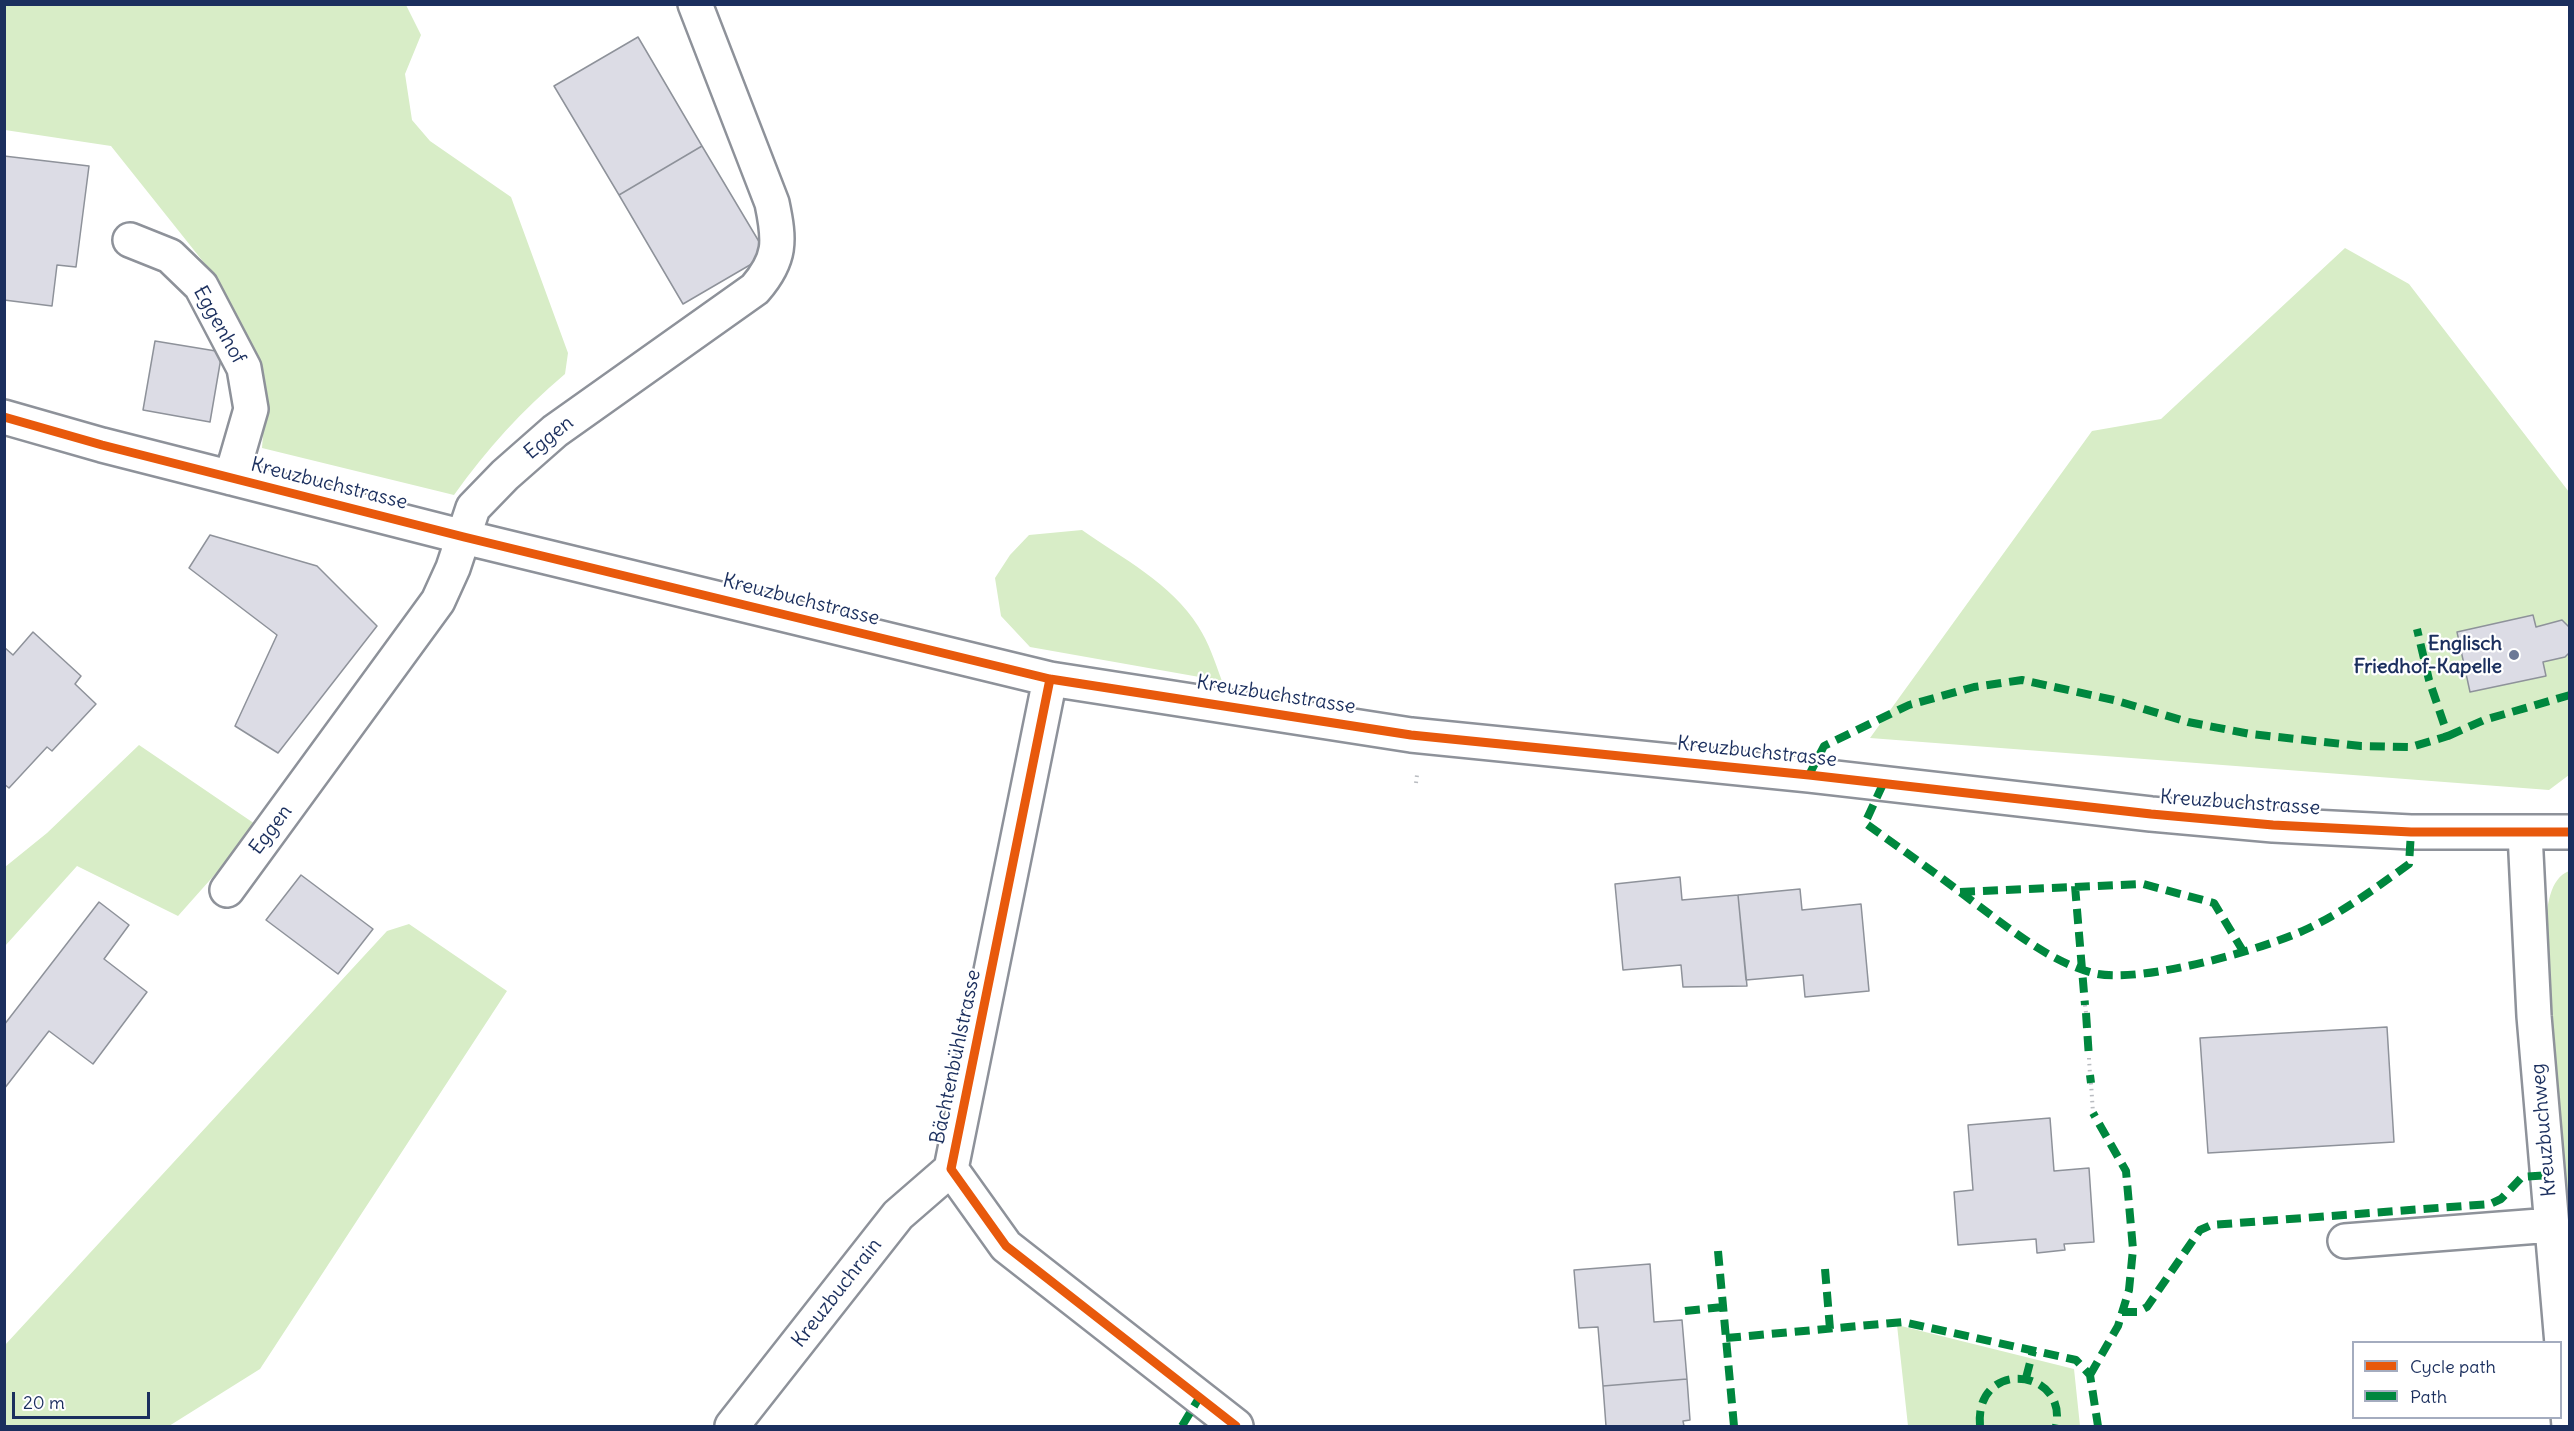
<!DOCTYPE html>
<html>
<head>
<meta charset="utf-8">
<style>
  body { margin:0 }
  #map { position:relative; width:2574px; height:1431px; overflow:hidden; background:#fff; font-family:Delius,sans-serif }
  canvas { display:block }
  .frame { position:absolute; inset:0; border:6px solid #1b2f5e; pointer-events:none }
  .legend { position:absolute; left:2352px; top:1341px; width:210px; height:78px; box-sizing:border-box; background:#fff; border:2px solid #a4acbf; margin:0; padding:8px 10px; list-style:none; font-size:18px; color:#1b2f5e }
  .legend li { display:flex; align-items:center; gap:12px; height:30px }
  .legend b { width:30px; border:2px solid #a4acbf }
  .scale { position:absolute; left:12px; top:1392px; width:138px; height:27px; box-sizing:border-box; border:3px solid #1b2f5e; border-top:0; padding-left:8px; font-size:18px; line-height:21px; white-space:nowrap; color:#1b2f5e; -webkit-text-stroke:4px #fff; paint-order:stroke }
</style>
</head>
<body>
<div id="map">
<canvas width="2574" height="1431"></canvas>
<div class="frame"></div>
<ul class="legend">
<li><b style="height:8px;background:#e8590c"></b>Cycle path</li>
<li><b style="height:8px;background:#00873e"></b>Path</li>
</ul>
<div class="scale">20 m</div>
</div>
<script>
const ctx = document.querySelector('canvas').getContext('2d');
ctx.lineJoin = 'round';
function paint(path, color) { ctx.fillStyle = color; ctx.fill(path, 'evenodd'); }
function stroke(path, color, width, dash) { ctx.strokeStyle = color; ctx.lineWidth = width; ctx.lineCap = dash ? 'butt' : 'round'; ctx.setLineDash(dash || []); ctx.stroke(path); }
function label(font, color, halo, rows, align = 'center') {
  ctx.font = font + ' Delius,sans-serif'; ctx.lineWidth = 4.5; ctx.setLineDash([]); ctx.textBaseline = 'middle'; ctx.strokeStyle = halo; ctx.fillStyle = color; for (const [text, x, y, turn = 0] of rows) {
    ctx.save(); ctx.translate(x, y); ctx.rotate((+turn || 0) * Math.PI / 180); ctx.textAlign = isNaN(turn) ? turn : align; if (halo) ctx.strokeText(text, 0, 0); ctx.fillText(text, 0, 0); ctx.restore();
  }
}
paint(new Path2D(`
  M5,5H406L421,35L405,74L412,120L430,141L511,197L568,353L565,374C522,410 487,449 454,495L262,448L266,394L255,357L209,269L111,146L5,130Z
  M2345,248L2409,284L2569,492V775L2549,790L1870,738L2092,431L2161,419Z
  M1082,530C1122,558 1172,584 1198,626C1209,643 1215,662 1222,681L1030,647L1001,616L995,578L1010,555L1029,535Z
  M139,745L258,826L178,916L77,866L5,946V867L47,833Z
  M2569,871V1242L2545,925C2548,906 2549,879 2569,871Z
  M409,924L507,991L260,1369L169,1426H5V1345L387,931Z
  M1897,1325L2074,1369L2080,1426H1908Z`), '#d8edc7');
const building = new Path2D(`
  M638,37L702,146L619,195L554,86Z
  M702,146L767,255L683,304L619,195Z
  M4,156L89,166L76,267L57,265L52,306L4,300Z
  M155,341L222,352L210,422L143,410Z
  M210,535L317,566L377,626L278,753L235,726L277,635L189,568Z
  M2533,615L2536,627L2562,620L2570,628V652L2565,657L2543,662L2546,676L2470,692L2457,632Z
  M33,632L81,676L75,684L96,704L52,751L47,747L9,788L4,784V647L13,655Z
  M301,875L373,929L338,974L266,920Z
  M1680,877L1682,900L1738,895L1747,986L1683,987L1681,965L1623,970L1615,884Z
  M1800,889L1802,910L1861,904L1869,991L1805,997L1803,975L1746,980L1738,895Z
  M99,902L129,925L104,959L147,992L93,1064L49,1031L4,1089V1025Z
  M2387,1027L2394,1142L2208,1153L2200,1038Z
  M2050,1118L2054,1171L2089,1168L2094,1242L2064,1244L2065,1250L2037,1253L2036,1239L1958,1245L1954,1192L1973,1190L1968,1125Z
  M1650,1264L1654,1322L1682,1320L1687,1379L1603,1386L1598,1327L1579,1328L1574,1270Z
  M1687,1379L1690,1420L1683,1421L1684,1426H1606L1603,1386Z`);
paint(building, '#dcdce5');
stroke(building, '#8e929a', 1.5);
const minor = new Path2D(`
  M130,240L170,256L201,286L244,368L251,409L231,478
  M4,417L102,445L464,537L1050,679L1411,735L1809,775L2151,814L2273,825L2411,832H2570
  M1050,679L951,1169L1006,1246L1236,1426
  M2525,833L2534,1016L2569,1426
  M227,890L438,601L453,568L473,508L505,475L555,431L755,289C781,259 780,241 772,203L695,4
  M2345,1241L2552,1225
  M732,1426L898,1215L951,1169`);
stroke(minor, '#8e929a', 38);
stroke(new Path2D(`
  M1416,783L1417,775
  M2085,1005L2086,1013
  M2089,1058L2090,1075
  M2091,1083L2093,1113`), '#b9bcc1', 4, [1.5, 4.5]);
stroke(minor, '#fff', 33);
stroke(new Path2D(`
  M2448,736L2484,720L2570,695
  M1809,775L1824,746L1909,705L1974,687L2022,680L2114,700L2188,722L2250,734L2361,746L2411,747L2448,736L2429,680L2417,629
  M1883,784L1865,823C1901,849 1937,874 1972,901C2009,928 2048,961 2093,973C2138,985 2266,949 2309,928C2345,911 2377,887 2409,864L2411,832
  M2075,886L2085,1005
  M1960,892L2143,884L2214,903L2243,951
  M2086,1013L2089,1058
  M2090,1075L2091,1083
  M1718,1251L1734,1426
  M1825,1269L1830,1329
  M1685,1311L1723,1307
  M2122,1312H2138L2147,1307L2200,1230L2211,1225L2490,1204L2501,1199L2522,1177L2548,1175
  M1726,1338L1903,1322L2076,1360L2090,1375L2098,1426
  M2090,1375L2118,1326L2129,1290L2133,1249L2126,1171L2093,1113
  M2026,1378L2033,1351
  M1182,1426L1199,1398
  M1980,1426C1974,1358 2068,1368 2056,1426`), '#00873e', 8, [15, 8]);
stroke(new Path2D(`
  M4,417L102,445L464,537L1050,679L1411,735L1809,775L2151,814L2273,825L2411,832H2570
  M1050,679L951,1169L1006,1246L1236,1426`), '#e8590c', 9);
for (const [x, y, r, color] of [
  [2514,655,6,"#6b7896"]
]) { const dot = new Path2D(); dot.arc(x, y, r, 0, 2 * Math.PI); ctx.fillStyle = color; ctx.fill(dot); stroke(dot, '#fff', 2); }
label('20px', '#1b2f5e', '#fff', [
  ["Eggenhof",219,325,61],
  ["Eggen",549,438,-39],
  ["Kreuzbuchstrasse",329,484,14],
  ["Kreuzbuchstrasse",801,600,14],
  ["Kreuzbuchstrasse",1276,695,9],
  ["Kreuzbuchstrasse",1757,752,6],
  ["Kreuzbuchstrasse",2240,803,4],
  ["Eggen",271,830,-53],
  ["Bächtenbühlstrasse",956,1057,-78],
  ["Kreuzbuchweg",2544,1130,-95],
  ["Kreuzbuchrain",837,1293,-52]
]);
label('bold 20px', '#1b2f5e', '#fff', [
  ["Englisch",2502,644],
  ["Friedhof-Kapelle",2502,667]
], 'right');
</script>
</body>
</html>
